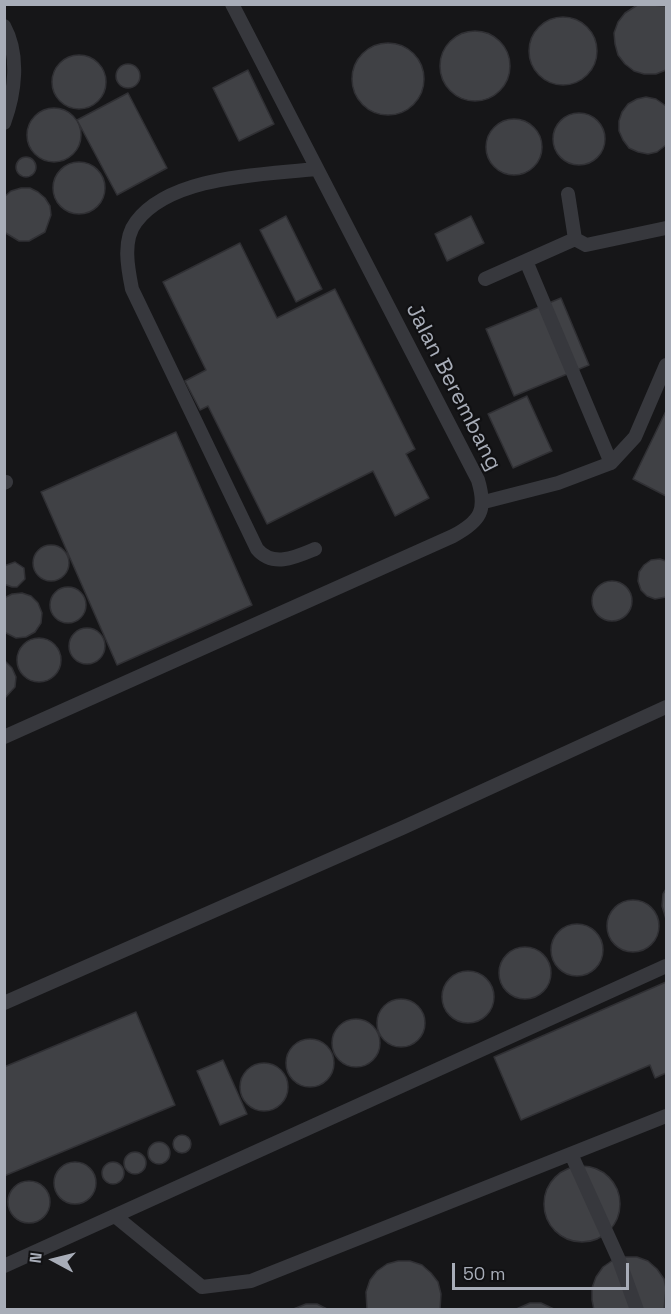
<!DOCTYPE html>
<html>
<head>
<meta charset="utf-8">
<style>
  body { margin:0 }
  #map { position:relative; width:671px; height:1314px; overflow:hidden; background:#161618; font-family:"Space Grotesk",sans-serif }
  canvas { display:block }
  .frame { position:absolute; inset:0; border:6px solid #a8adb8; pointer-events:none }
  .north { position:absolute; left:24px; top:1230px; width:60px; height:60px; -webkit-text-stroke:4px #111113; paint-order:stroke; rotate:277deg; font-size:16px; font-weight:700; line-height:24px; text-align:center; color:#a8adb8 }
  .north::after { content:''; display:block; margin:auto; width:21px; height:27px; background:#a8adb8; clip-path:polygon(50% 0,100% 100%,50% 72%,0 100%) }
  .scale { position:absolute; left:452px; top:1263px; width:177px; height:27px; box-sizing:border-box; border:3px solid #a8adb8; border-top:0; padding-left:8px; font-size:18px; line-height:21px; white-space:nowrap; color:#a8adb8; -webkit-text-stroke:4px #111113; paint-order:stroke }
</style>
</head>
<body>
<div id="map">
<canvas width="671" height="1314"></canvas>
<div class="frame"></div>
<div class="north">N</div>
<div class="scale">50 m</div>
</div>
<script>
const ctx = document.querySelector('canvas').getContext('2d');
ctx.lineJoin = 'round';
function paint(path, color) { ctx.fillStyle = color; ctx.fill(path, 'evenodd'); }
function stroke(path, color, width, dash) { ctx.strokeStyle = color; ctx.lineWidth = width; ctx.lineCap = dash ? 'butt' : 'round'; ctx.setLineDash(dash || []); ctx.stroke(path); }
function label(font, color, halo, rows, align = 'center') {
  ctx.font = font + ' "Space Grotesk",sans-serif'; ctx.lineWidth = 4.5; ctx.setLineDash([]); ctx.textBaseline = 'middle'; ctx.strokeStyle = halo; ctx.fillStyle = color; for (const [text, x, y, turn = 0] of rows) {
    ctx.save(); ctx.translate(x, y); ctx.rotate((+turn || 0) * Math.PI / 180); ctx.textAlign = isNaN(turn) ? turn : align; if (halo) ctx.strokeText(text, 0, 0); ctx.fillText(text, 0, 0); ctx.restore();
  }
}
const building = new Path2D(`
  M639,4L666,6V70L656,74H644L634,71L625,64L618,55L615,44L614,33L618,22L625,13Z
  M529 51a34 34 0 1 1 68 0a34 34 0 1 1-68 0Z
  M440 66a35 35 0 1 1 70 0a35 35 0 1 1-70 0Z
  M352 79a36 36 0 1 1 72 0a36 36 0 1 1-72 0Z
  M52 82a27 27 0 1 1 54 0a27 27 0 1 1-54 0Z
  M116 76a12 12 0 1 1 24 0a12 12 0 1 1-24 0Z
  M248,70L274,124L239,141L213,88Z
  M128,93L167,168L117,195L77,120Z
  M646,97L656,99L666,106V145L657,152L648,154L638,152L629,148L623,140L619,131V121L622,112L628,104L637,99Z
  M27 135a27 27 0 1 1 54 0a27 27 0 1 1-54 0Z
  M553 139a26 26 0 1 1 52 0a26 26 0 1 1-52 0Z
  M486 147a28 28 0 1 1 56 0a28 28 0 1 1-56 0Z
  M16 167a10 10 0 1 1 20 0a10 10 0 1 1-20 0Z
  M53 188a26 26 0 1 1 52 0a26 26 0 1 1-52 0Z
  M21,188H30L38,192L45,198L50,206L51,215L45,232L29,241H19L4,232V197L11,191Z
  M286,216L322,289L296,302L260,230Z
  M471,216L484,243L447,261L435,234Z
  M240,243L277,318L335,289L415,449L406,454L429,498L395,516L373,471L267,524L208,406L200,410L185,381L206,370L163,282Z
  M561,298L589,365L514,396L486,329Z
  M527,396L552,451L513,468L488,414Z
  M666,411V496L633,479Z
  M176,432L252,605L117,665L41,492Z
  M33 563a18 18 0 1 1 36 0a18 18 0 1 1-36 0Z
  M660,559L666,561V597L655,599L647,596L641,590L638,581L639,572L644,565L651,560Z
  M15,562L24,568L25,579L17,587H12L4,584V566Z
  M592 601a20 20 0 1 1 40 0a20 20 0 1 1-40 0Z
  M50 605a18 18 0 1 1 36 0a18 18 0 1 1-36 0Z
  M22,593L31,596L38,603L42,613L41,623L35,632L26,637L16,638L4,632V598L12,594Z
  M69 646a18 18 0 1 1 36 0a18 18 0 1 1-36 0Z
  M17 660a22 22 0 1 1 44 0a22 22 0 1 1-44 0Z
  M4,660L12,668L16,677L15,687L4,699Z
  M666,889V919L662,906L663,894Z
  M607 926a26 26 0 1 1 52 0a26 26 0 1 1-52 0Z
  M551 950a26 26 0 1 1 52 0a26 26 0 1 1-52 0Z
  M499 973a26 26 0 1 1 52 0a26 26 0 1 1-52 0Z
  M442 997a26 26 0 1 1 52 0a26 26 0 1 1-52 0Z
  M666,982V1073L655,1078L650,1065L521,1120L494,1057Z
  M377 1023a24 24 0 1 1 48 0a24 24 0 1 1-48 0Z
  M136,1012L175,1105L4,1176V1067Z
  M332 1043a24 24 0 1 1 48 0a24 24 0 1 1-48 0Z
  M286 1063a24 24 0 1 1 48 0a24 24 0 1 1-48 0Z
  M223,1060L247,1114L220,1125L197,1071Z
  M240 1087a24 24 0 1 1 48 0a24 24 0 1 1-48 0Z
  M173 1144a9 9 0 1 1 18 0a9 9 0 1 1-18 0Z
  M148 1153a11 11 0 1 1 22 0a11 11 0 1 1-22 0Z
  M124 1163a11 11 0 1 1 22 0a11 11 0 1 1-22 0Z
  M102 1173a11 11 0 1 1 22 0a11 11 0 1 1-22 0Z
  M54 1183a21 21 0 1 1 42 0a21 21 0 1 1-42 0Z
  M544 1204a38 38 0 1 1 76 0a38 38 0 1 1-76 0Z
  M8 1202a21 21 0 1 1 42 0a21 21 0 1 1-42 0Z
  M625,1257H637L648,1261L657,1269L664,1279L666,1288L664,1310H594L592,1300V1288L596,1277L603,1267L613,1260Z
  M398,1261H410L422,1265L431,1273L438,1282L441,1294L440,1310H367L366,1292L370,1280L377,1271L387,1264Z
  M530,1303H541L556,1310H514Z
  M306,1304H317L329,1310H291Z`);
paint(building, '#404145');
stroke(building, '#303034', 1.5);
stroke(new Path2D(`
  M4,26C20,55 15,93 4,123
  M568,194L575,239L586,245L666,228
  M526,261L611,463
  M485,279L575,239
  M4,483L6,482
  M484,502L558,483L611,463L635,437L666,365
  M315,549C296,557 273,568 257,549L132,289C128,269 122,240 136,222C171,175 263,175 316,169
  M4,737L453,536C481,521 487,510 478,480L232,4
  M4,1003L402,828L666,707
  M571,1154L619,1260L637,1310
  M115,1216L202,1287L251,1281L666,1116
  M4,1266L666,966`), '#37383d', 14);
label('22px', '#a8adb8', '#111113', [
  ["Jalan Berembang",453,387,63]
]);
</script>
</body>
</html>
